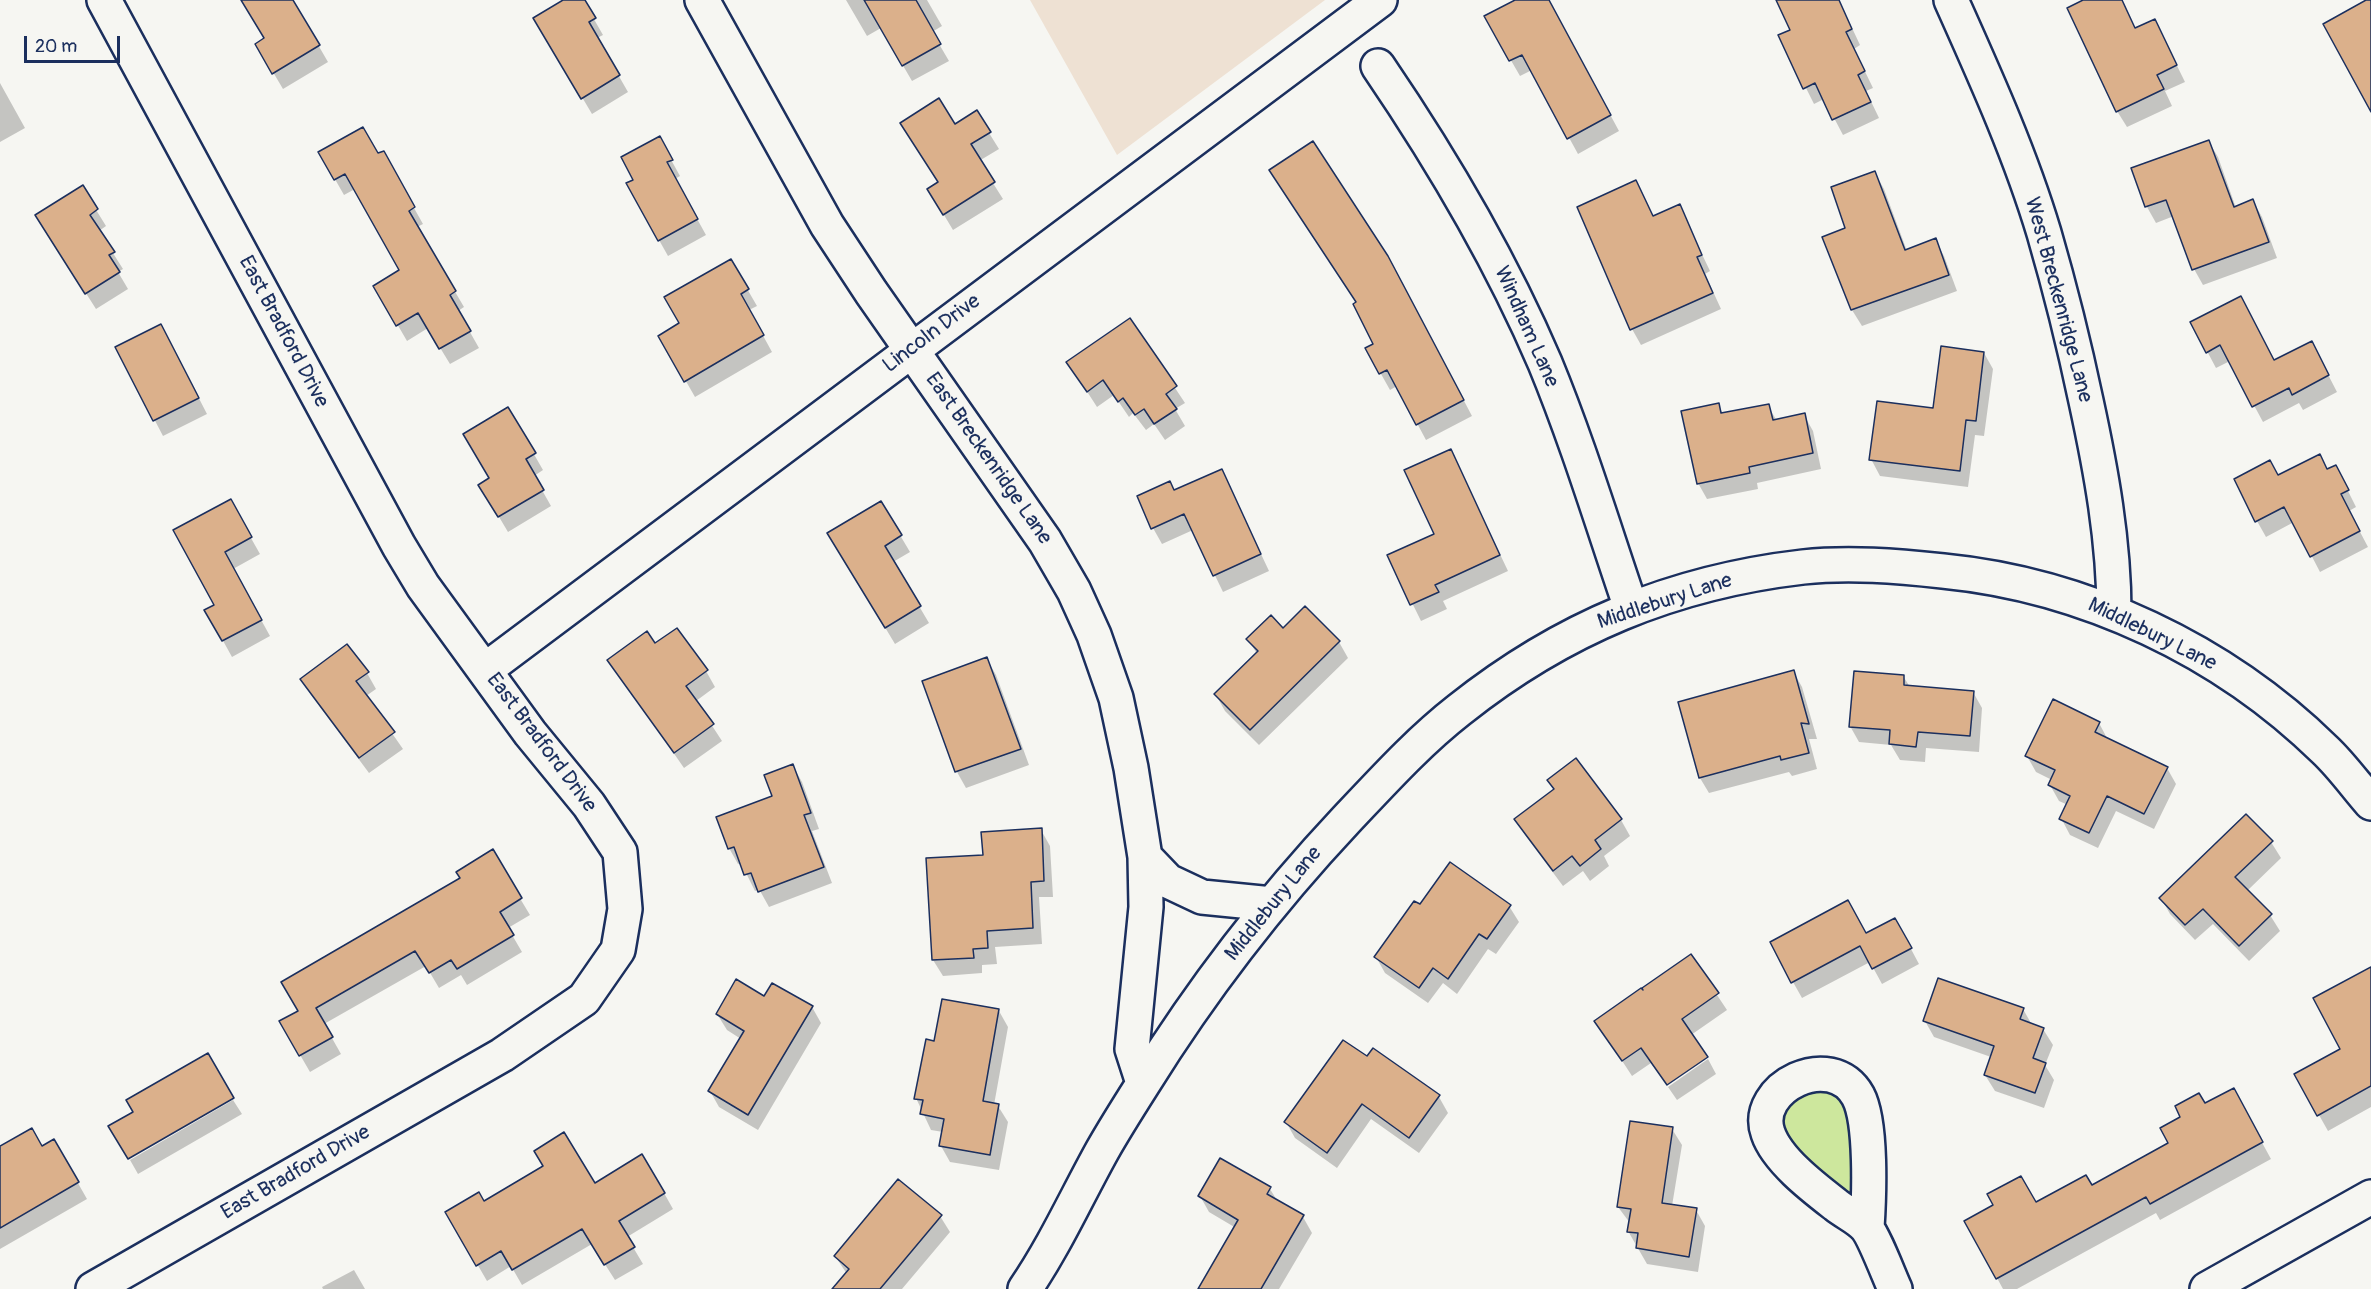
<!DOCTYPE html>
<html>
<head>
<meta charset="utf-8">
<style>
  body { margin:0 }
  #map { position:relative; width:2371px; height:1289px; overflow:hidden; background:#f6f6f2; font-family:Pangolin,sans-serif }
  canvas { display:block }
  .scale { position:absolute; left:24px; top:36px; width:96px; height:27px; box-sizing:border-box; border:3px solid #1b2f5e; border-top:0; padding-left:8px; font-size:18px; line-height:21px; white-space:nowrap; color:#1b2f5e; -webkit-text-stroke:4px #f6f6f2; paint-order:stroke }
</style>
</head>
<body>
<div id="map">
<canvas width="2371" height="1289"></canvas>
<div class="scale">20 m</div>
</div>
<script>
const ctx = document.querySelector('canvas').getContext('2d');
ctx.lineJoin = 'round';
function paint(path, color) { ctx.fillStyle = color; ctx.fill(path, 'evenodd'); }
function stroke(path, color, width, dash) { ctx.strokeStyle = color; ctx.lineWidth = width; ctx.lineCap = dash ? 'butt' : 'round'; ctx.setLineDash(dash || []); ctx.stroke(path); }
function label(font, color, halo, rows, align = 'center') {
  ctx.font = font + ' Pangolin,sans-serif'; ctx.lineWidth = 4.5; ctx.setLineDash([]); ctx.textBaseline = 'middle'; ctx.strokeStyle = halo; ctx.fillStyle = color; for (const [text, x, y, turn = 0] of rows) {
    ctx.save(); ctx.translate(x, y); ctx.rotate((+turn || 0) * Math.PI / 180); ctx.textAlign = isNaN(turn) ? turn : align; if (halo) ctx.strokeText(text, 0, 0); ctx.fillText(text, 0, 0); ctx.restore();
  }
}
paint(new Path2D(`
  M1030,0H1325L1117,155Z`), '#eee1d3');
paint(new Path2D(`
  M1833,1090L1850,1111L1856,1194L1849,1198L1789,1144L1782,1135L1781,1111L1798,1091Z`), '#cde79d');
paint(new Path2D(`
  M243,0H292L328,62L283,89L257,45L266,39Z
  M566,0H583L603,35L597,38L628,92L592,114L535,18Z
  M846,0H927L942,26L932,32L949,61L912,81L881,28L867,36Z
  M1517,0H1548L1619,131L1578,154L1532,70L1520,76L1486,17Z
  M1777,0H1839L1860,45L1854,49L1873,88L1866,91L1879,118L1843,135L1824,99L1814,104L1780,36L1792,30Z
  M2086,0H2122L2136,30L2155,21L2185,82L2165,91L2172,106L2127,127L2117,111Z
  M0,83L25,128L0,142Z
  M976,112L999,149L979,161L1003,199L953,230L938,205L955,126Z
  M659,138L680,176L675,179L706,235L668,256L659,240L635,180Z
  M2209,142L2218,157L2236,208L2253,201L2262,217L2277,258L2203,285L2194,269L2174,216L2156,223L2147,207L2133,169Z
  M320,153L377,155L383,153L423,224L417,227L464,307L458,311L479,348L450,364L428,328L407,341L375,286L401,271L355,189L344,195Z
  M1875,173L1884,189L1907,251L1935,240L1944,256L1957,291L1862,326L1852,310L1824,238L1847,229Z
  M1636,182L1654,217L1679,206L1710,271L1705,274L1721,309L1641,345L1632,329Z
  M82,187L106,226L99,231L123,269L118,272L128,289L96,309L47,232Z
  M731,261L757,306L749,310L772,352L695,397L660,336L681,324Z
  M1397,274L1472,416L1426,440L1397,386L1390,390L1367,349L1375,345Z
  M1130,320L1185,403L1175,409L1185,426L1165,440L1154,424L1146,430L1133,413L1129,417L1114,395L1097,407L1068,362Z
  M2192,323L2274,362L2320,359L2337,392L2303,410L2299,403L2263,422L2230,361L2216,368Z
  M170,342L207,414L163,436L117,348Z
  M1984,353L1993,369L1984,436L1975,435L1968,487L1880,476L1871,459L1934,409Z
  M1718,405L1724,415L1768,406L1777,421L1804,415L1813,431L1821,469L1757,483L1758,489L1707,499L1698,483Z
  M508,409L543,470L534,476L551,506L508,532L480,485L491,479Z
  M1451,451L1508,571L1443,601L1447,609L1421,621L1389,556L1436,535Z
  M1222,471L1269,571L1223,592L1193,530L1162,544L1153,528L1174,492Z
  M2328,471L2344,483L2356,507L2349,511L2368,547L2320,572L2294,522L2266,537L2257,521L2278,477Z
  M230,501L260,554L233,569L270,636L232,657L206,610L216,605Z
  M881,503L910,552L893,562L929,623L895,644L829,534Z
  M1305,608L1339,642L1348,658L1259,745L1225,711L1216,695L1257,654L1248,639L1283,630Z
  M655,645L706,671L715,687L696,701L722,741L684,768L609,660Z
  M987,659L996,675L1029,765L966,788L957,772L924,681Z
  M1793,671L1802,687L1817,739H1809L1817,769L1792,776L1789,772L1709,793L1700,778Z
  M367,673L376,689L366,696L403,749L369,773L311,695L302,679Z
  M1903,676L1910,687L1973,692L1982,708L1979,752L1926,748L1925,762L1900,760L1891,745L1859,742L1850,726Z
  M2099,723L2108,740L2167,768L2176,784L2154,829L2116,811L2098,848L2070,835L2061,818L2068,805L2059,801L2050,785L2052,780L2036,772L2027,756Z
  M793,766L802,782L819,829L812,831L832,883L769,907L759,889L755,891L741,863L738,864L729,848L774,797Z
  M1516,820H1621L1630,836L1604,856L1609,866L1590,881L1583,871L1563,886L1525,835Z
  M1041,830L1050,846L1053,897H1039L1042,944L995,947L997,964L982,965V973L943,976L933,960L927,860L984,856Z
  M2271,842L2281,858L2247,891L2270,915L2280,931L2249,961L2213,924L2195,940L2170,914L2161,898Z
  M492,852L530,915L508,928L522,952L467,985L461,975L439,988L426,966L324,1024L341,1054L310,1072L281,1022L300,1011Z
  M1420,906H1509L1519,922L1496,954L1488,949L1457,994L1443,983L1428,1003L1385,973L1376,957Z
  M1866,935L1904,936L1919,964L1882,984L1870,962L1802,998L1793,982Z
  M1691,956L1727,1010L1691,1035L1706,1057L1666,1084L1651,1063L1632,1076L1596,1021L1647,994Z
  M2371,983V1107L2328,1131L2319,1115L2342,1049Z
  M765,998L812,1007L821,1023L758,1130L719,1107L710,1091L741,1039L727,1030L717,1014Z
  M2023,1009L2032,1025L2043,1029L2053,1045L2045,1065L2054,1080L2044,1108L1995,1091L1985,1075L1991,1057L1934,1037L1925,1021Z
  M999,1011L1008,1027L994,1105L998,1106L1008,1122L999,1170L950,1162L941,1146L943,1132L931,1130L916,1098L935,1043Z
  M1368,1059L1439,1097L1448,1113L1419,1153L1371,1119L1337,1168L1295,1138L1286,1122Z
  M1708,1059L1716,1074L1677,1100L1668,1087Z
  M233,1100L242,1114L138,1174L130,1160Z
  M2204,1105L2242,1106L2271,1159L2160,1220L2156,1213L2017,1289H2003L1966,1221L2036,1204L2091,1187L2170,1143Z
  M1672,1129L1682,1145L1672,1206L1696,1210L1705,1226L1698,1272L1647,1264L1628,1231L1630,1223L1618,1207Z
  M54,1141L87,1199L0,1249V1148H42Z
  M1221,1160L1270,1189L1278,1202L1303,1217L1312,1233L1279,1289H1208L1236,1228L1209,1212L1200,1196Z
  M595,1185L664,1193L673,1209L627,1237L643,1264L615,1280L592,1244L522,1285L511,1266L487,1281L447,1212L483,1203Z
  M940,1216L950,1232L902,1289H843L847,1274L835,1256Z
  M354,1270L365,1289H323L322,1287Z`), '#0003');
const building = new Path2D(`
  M241,0H293L320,45L272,74L255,44L264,38Z
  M563,0H585L596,18L589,22L620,75L581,99L533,18Z
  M864,0H916L941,44L902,66Z
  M1515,0H1549L1611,115L1567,139L1522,55L1509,61L1484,16Z
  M1776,0H1839L1852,29L1846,32L1865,71L1858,75L1871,102L1832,120L1815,83L1803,89L1778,35L1790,30Z
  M2083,0H2122L2135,28L2155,19L2177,65L2157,75L2164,89L2116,112L2067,8Z
  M2366,0H2371V112L2323,24Z
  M939,98L955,124L977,110L991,132L971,144L995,182L943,215L927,189L938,182L900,123Z
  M363,127L378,153L384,151L415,207L409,211L456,291L450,295L471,331L439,349L418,313L396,326L373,286L399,270L345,174L334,180L318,152Z
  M660,136L673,160L667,162L698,219L658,241L626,183L633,180L621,157Z
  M2209,140L2234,207L2253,199L2269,242L2192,270L2166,200L2145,207L2131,168Z
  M1313,141L1388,256L1464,400L1416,425L1387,370L1379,374L1365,348L1373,344L1353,304L1356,302L1269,170Z
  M1875,171L1905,250L1936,238L1949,275L1851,310L1822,237L1845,228L1831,187Z
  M1636,180L1653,216L1680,204L1702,255L1697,257L1713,293L1630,330L1577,207Z
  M83,185L98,209L90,215L115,252L109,255L120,272L85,294L35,215Z
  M731,259L749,289L741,294L764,335L684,382L658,336L679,323L664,297Z
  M2241,296L2274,360L2312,341L2329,375L2292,395L2289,388L2252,407L2220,345L2206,353L2190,322Z
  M1130,318L1177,386L1166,394L1177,409L1154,424L1144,409L1135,415L1123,398L1118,402L1103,380L1087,392L1066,362Z
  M161,324L199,398L153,421L115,347Z
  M1941,346L1984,352L1976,421L1966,420L1960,471L1869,460L1877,401L1933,408Z
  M1719,403L1721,413L1769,404L1773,420L1805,413L1813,453L1749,467L1750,473L1697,484L1681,411Z
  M508,407L536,453L526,459L544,490L498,517L478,485L489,478L463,434Z
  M1451,449L1500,555L1435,585L1439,592L1410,605L1387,555L1434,534L1404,470Z
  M2320,454L2327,469L2336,465L2349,490L2341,494L2360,531L2310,557L2284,507L2255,522L2234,479L2270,460L2278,475Z
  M1222,469L1261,554L1213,576L1184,514L1151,529L1137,496L1170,481L1174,490Z
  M231,499L252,537L225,552L262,620L222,641L204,610L214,605L173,530Z
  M881,501L902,535L885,546L921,606L885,628L827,533Z
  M1305,606L1340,641L1250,730L1214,694L1258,651L1246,639L1271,615L1283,628Z
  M677,628L708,670L686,686L714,724L674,753L607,660L647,631L655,643Z
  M347,644L369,672L356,681L395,732L359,758L300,679Z
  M987,657L1021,749L955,772L922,681Z
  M1794,670L1809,724L1801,723L1809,753L1781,760L1780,756L1699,778L1678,702Z
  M1854,671L1904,675V685L1974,691L1970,736L1918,732L1916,747L1889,744L1890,730L1849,727Z
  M2053,699L2100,722L2095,732L2168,767L2144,814L2107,796L2089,833L2059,819L2070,796L2048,785L2055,770L2025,756Z
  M1576,758L1622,819L1595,840L1601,849L1580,866L1572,856L1553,871L1514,819L1554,789L1547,780Z
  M793,764L811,813L804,815L824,867L758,892L751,873L744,875L734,847L728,849L716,817L772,796L764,775Z
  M2246,814L2273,841L2235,877L2272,914L2239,946L2203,909L2185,925L2159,898Z
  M1042,828L1044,881L1031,882L1033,928L987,931L988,948L973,949L974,958L932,960L926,858L983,855L981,832Z
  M493,849L522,898L500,912L514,935L457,969L451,960L429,973L415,951L316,1008L333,1037L299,1056L279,1021L298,1011L281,982L460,878L456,872Z
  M1450,862L1511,905L1487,939L1479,934L1448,979L1433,968L1419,988L1374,957L1414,901L1420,904Z
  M1848,900L1866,933L1895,918L1912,948L1872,969L1860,946L1791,983L1770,942Z
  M1691,954L1719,993L1682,1019L1708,1057L1667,1085L1641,1048L1622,1061L1594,1021L1641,988L1643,990L1642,988Z
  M2371,967V1086L2317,1116L2294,1074L2340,1049L2313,998Z
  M1938,978L2024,1008L2020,1019L2044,1028L2033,1058L2046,1063L2035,1093L1984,1075L1994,1046L1923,1021Z
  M736,979L764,996L772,983L813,1006L748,1115L708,1091L744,1031L716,1014Z
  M942,999L999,1009L983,1101L999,1104L990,1155L939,1146L944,1119L920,1114L923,1100L914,1099L926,1039L934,1041Z
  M1343,1040L1367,1056L1373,1048L1440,1095L1409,1138L1362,1104L1327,1153L1284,1122Z
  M208,1053L234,1098L128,1159L108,1126L133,1112L126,1100Z
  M2234,1088L2263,1142L2150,1204L2146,1197L1996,1279L1964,1221L1993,1205L1987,1194L2021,1176L2036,1202L2086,1175L2092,1185L2168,1143L2160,1128L2180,1117L2175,1106L2199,1093L2205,1103Z
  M1630,1121L1673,1127L1662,1203L1697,1208L1689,1257L1636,1248L1638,1233L1627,1232L1631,1209L1617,1207Z
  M32,1128L42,1146L54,1139L79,1182L0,1228V1146Z
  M564,1132L595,1183L642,1154L665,1193L619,1221L635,1247L604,1265L582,1229L512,1270L501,1251L476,1266L445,1212L479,1192L484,1201L543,1166L534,1151Z
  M1220,1158L1271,1187L1267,1194L1304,1215L1261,1289H1198L1238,1220L1198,1196Z
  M898,1179L942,1215L880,1289H832L849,1269L834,1256Z`);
paint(building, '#dbb08b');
stroke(building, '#1b2f5e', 1.5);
const minor = new Path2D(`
  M702,0L827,225L871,292L1045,541L1074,591L1094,635L1116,698L1131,768L1145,857L1146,907L1132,1049L1143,1083
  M1951,0C1985,76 2020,153 2044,233C2060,288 2074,344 2086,401C2101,470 2114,541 2114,613
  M1378,66C1442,160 1500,258 1545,363C1578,443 1603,526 1631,608
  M485,670L1380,0
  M1145,857L1168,881L1202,897L1272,904
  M1867,1228C1869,1197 1872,1122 1858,1096C1831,1048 1752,1088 1768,1133C1777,1160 1814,1188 1836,1205C1846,1213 1858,1218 1866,1227C1874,1236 1889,1276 1895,1289
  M93,1289L502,1055L584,999L618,950L625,909L620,852L589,805L530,733L423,586L399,546L104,0
  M1025,1289C1055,1245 1076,1198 1102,1151C1115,1128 1129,1106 1143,1084C1202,989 1270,901 1346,820C1382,782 1418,742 1459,710C1562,628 1673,582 1803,567C1849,562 1897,566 1943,571C2085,585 2223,650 2325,750C2342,766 2356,786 2371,803
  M2207,1289L2371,1197`);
stroke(minor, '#1b2f5e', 38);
stroke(minor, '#f6f6f2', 33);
label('21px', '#1b2f5e', '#f6f6f2', [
  ["West Breckenridge Lane",2058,300,75],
  ["Windham Lane",1526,327,66],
  ["East Bradford Drive",283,332,62],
  ["Lincoln Drive",932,334,-37],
  ["East Breckenridge Lane",988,459,55],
  ["Middlebury Lane",1665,602,-18],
  ["Middlebury Lane",2152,635,26],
  ["East Bradford Drive",541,743,53],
  ["Middlebury Lane",1274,904,-51],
  ["East Bradford Drive",296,1173,-30]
]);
</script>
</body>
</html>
